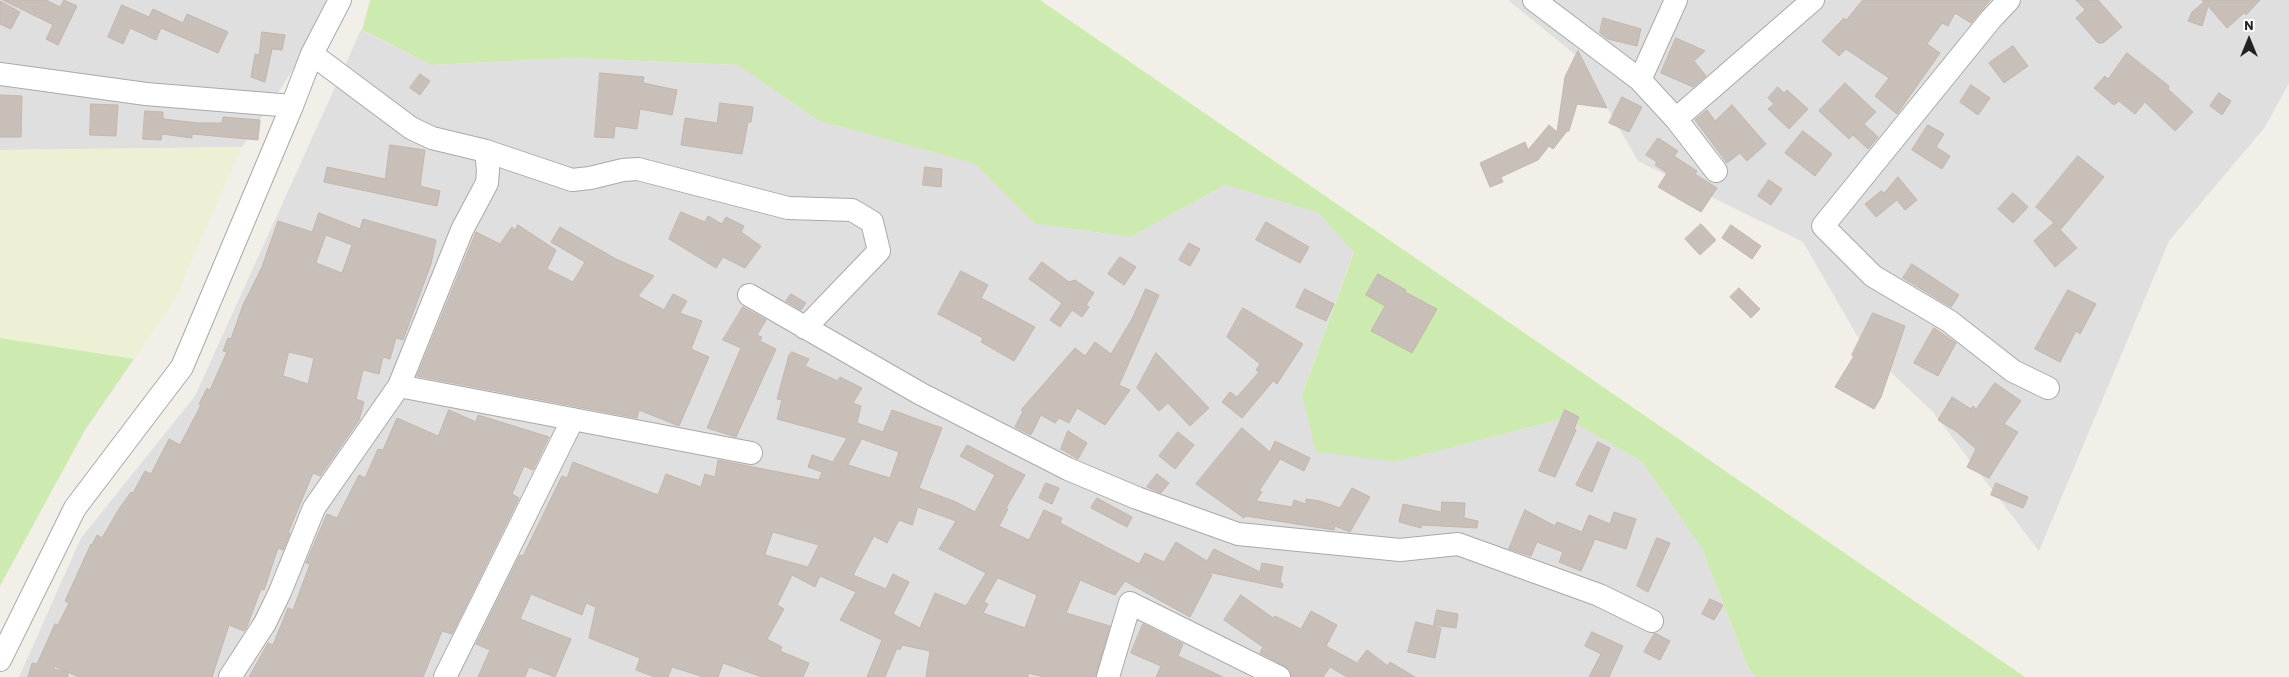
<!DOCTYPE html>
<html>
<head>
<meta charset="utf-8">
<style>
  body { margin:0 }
  #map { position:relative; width:2289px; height:677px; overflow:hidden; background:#f2efe9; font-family:Barlow,sans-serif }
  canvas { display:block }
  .north { position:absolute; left:2224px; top:15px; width:50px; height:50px; -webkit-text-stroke:4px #fff; paint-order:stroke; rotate:0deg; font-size:14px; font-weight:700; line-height:20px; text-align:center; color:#222 }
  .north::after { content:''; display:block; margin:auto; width:18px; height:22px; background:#222; clip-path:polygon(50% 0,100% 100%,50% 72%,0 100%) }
</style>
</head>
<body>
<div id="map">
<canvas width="2289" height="677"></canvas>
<div class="north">N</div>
</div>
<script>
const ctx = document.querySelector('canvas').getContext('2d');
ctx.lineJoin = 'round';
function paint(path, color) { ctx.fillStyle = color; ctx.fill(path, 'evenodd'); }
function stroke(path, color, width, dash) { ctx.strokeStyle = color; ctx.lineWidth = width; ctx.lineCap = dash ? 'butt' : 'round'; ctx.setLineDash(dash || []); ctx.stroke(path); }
paint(new Path2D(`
  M0,0H339L242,147L0,150Z
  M1508,0H2289V83L2265,127L2169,241L2039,551L1932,411L1863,346L1803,242L1638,161L1578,57Z
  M361,30L431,65L572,58L737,65L819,121L976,164L1035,224L1131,237L1225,185L1318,213L1354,251L1302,395L1396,462L1566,418L1642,462L1702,549L1748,668L1756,677H19L81,538L195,396Z`), '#e0dfdf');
paint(new Path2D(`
  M242,147L174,301L134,359L0,338V150Z`), '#eef0d5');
paint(new Path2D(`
  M370,0H1040L2025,677H1756L1748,668L1702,549L1642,462L1566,418L1396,462L1316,452L1302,395L1354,252L1318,213L1225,185L1131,237L1035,224L975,164L819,121L737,65L572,58L431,65L362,30Z
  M0,338L134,359L85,430L0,586Z`), '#cdebb0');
const building = new Path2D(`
  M3,0H46L60,7L64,0L77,6L58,45L46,39L53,25Z
  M1863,0H1990L1971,23L1955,13L1948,26L1942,23L1927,44L1940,53L1897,114L1875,96L1889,78L1846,49L1839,56L1822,41L1844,18L1846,20Z
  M2076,0H2098L2122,27L2103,43H2098L2076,18L2085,10Z
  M2202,0H2260L2246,15L2244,13L2227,28L2208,6L2202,26L2188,21L2192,12L2204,2Z
  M0,1L20,12L11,29L0,24Z
  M122,5L149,17L153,9L183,23L187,14L228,32L218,53L161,28L156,40L130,28L123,44L108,37Z
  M1603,18L1641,29L1637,46L1608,39L1600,33Z
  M262,32L285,35L282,50L272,49L265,82L251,77L255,54L259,55Z
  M1676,38L1705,51L1694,61L1706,76L1693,87L1661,73Z
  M2013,46L2028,66L2004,83L1989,63Z
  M1578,51L1607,108L1577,104L1569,131H1567L1553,149L1549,146L1538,160L1501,177L1503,182L1490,187L1480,163L1525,142L1528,150L1549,125L1557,132L1565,77Z
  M2127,53L2169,86L2168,89L2193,112L2175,131L2145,102L2135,114L2119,101L2114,105L2094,88L2105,76L2108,79Z
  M600,73L644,77L643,83L677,90L672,115L640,109L637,129L615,126L614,138L595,137Z
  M420,74L430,81L420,95L410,88Z
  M1845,83L1876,112L1864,124L1878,137L1868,149L1853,135L1849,139L1819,111Z
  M1971,85L1990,98L1978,115L1960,102Z
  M1778,87L1784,93L1787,90L1808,109L1789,129L1768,109L1774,104L1768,98Z
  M2219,93L2231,101L2222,115L2210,106Z
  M0,95L22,96L21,137H0Z
  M1622,97L1642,107L1629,132L1609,123Z
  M720,103L753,107L751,122H748L742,154L681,145L685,118L717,123Z
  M91,104L118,105L116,136L90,135Z
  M1732,105L1766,144L1747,161L1740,153L1727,163L1695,120L1707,110L1715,121Z
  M145,111L163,112V119L198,123H222L223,117L260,120L258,140L192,134V138L162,134L161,140L143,139Z
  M1928,125L1944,134L1936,147L1950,156L1942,169L1912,150Z
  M1803,131L1832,154L1815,176L1785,153Z
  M1658,138L1678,151L1674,156L1697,171L1695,174L1717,188L1701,212L1658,187L1667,173L1655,165L1657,162L1646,155Z
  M390,145L425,150L420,186L440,191L437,206L324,182L327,167L385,179Z
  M2078,156L2104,177L2061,229L2036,207Z
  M925,167L942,169L941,187L923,185Z
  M1898,177L1917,200L1905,210L1897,200L1876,217L1865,204L1881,191L1884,193Z
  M1769,180L1782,189L1771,205L1758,196Z
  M2013,193L2028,207L2013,223L1998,209Z
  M681,212L705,222L708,216L722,224L726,217L744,226L741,232L761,246L745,268L723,257L716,268L669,239Z
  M319,213L360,229L363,219L436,240L431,264L403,340L396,338L390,359L383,357L379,374L363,370L356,399L364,402L359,420L320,476L313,473L288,533H290L283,550L278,548L264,590L261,589L246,629L244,631L229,625L212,677H79L54,666V669L68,672V677H28L32,663L37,664L55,624L58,625L69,603L65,601L91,544L92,545L97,535L102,538L119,509L131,492L133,493L145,471L151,474L169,439L180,445L201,405L199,404L207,388L210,390L227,352L223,351L228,338L231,339L243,305L262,267L278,221L312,232ZM326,235L352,245L342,273L316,263ZM289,352L314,358L308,384L283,376Z
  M1266,222L1309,247L1300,263L1256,240Z
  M2054,223L2077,248L2055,267L2034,241Z
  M1701,224L1716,240L1700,255L1685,239Z
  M518,225L556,250L547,269L573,282L585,262L551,242L560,227L616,259L654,276L638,296L664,310L673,294L687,301L680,313L702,321L691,349L709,357L679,426L639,410L637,418L417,376L476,232L500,244L512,227L515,230Z
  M1731,225L1761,246L1752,259L1722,238Z
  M1189,243L1200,249L1190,266L1179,260Z
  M1120,257L1136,267L1124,285L1108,274Z
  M1042,262L1069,282L1075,280L1094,293L1086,305L1089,307L1082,317L1072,310L1060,327L1050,320L1062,303L1029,279Z
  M1912,264L1959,295L1951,307L1903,278Z
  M961,271L988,285L981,298L1035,327L1014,361L981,342L983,338L938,314Z
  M1378,274L1406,290L1405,292L1437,309L1412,353L1371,331L1385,306L1366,295Z
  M1739,288L1760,309L1751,318L1730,297Z
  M1146,289L1159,295L1119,385L1130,390L1105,425L1077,408L1069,423L1059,418L1055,423L1041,415L1031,435L1015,427L1023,411L1021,410L1075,348L1085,356L1095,342L1111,354L1132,319Z
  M1305,289L1334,304L1326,321L1296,307Z
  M2068,290L2096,304L2080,334L2076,331L2060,362L2035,349Z
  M791,294L806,303L801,310L786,301Z
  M743,307L766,320L757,335L762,337L760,341L776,349L736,437L707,428L741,348L723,340Z
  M1243,308L1303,344L1277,384L1273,381L1242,418L1222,402L1230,392L1237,397L1259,372L1256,370L1260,364L1227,337Z
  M1873,313L1905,326L1881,397L1874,409L1835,387L1854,356L1852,355Z
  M1934,328L1956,343L1938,376L1914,363Z
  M792,352L809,359L805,366L838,381L840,377L862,388L853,403L861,406L857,423L883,432L892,410L942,428L919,488L956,502L975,512L995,475L960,456L967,445L1025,475L1006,508L1008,509L999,526L1029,540L1044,510L1062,518L1060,523L1139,564L1145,553L1164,562L1176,542L1207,561L1214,549L1260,572L1262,563L1283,567L1280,582L1283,584L1282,588L1208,572L1212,575L1190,617L1125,581L1115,595L1080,580L1066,613L1110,626L1095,677H1044L1028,673V677H926L930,651L902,645L900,650L897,648L885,677H867L882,640L840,620L856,592L820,576L815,587L792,575L777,605L784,609L767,639L782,647L780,651L809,663L803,677H762L723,663L718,677H704L672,667L668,677H655L636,670L640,658L589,638L596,607L586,603L582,615L531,594L520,619L571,639L555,677L529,667L525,677H478L490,650L476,644L520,555L523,556L562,476L567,478L573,462L658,495L666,474L701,487L705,474L715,477L718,460L819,480L822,472L808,467L812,455L833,462L847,438L777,419L782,400L777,399L789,355ZM862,439L899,452L890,478L848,465ZM918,507L956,521L939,549L986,573L966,606L935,593L920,628L893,614L909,582L893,574L886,589L853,575L874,536L887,543L899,520L912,525ZM773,532L819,545L808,567L765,555ZM998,578L1037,595L1025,628L983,613L988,604L984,602Z
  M1156,353L1209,408L1190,426L1168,403L1159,411L1137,388Z
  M1995,383L2021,401L2004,424L2018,432L1989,478L1967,467L1976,449L1957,432L1938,420L1952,397L1971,409L1973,406L1976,409Z
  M449,410L476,422L478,415L549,437L533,470L524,466L512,494L519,498L452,634L442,631L423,677H249L268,643L273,645L288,608L293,610L310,564L306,563L327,514L337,518L359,475L365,478L378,449L383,450L397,418L438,436Z
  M1565,410L1579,417L1574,429L1576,430L1555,477L1539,471Z
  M1242,428L1270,452L1275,441L1310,458L1304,471L1280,459L1259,491L1262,492L1256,501L1292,507L1294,500L1306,504V499L1320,501L1340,508L1352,488L1370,497L1350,532L1335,526L1334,530L1246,516L1244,518L1196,484Z
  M1068,431L1087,443L1078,459L1061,449Z
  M1178,432L1194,445L1175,469L1159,456Z
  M1598,442L1610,448L1592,492L1576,485Z
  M1157,474L1169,483L1161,493L1147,487Z
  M1046,483L1059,488L1052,504L1039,498Z
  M1996,483L2028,497L2023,508L1991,495Z
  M1097,498L1132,517L1127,527L1091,508Z
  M1442,502L1465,503L1464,518L1478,521L1477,528L1422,525L1421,528L1399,522L1403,504L1441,512Z
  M1525,510L1555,526L1557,522L1582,532L1589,515L1610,524L1614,512L1636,519L1626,549L1595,539L1581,571L1559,562L1563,552L1537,542L1531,556L1509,549Z
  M1657,538L1670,543L1648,592L1637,586Z
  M1241,595L1273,618L1275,616L1301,629L1311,611L1337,625L1326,646L1357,663L1367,650L1388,666L1390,662L1415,677H1347L1330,667L1323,677H1292L1290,670L1285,666L1260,653L1263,647L1224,620Z
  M1710,599L1723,605L1714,620L1702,614Z
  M1437,610L1458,614L1456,628L1434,625Z
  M1416,622L1441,628L1435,658L1408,652Z
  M1143,624L1183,644L1178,656L1223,677H1156L1161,666L1131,653Z
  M1592,632L1623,646L1609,677H1589L1601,654L1585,646Z
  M1655,633L1670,641L1660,660L1644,652Z`);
paint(building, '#c7bfb8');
stroke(building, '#c4b6ab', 1);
const minor = new Path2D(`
  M1534,0L1640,80L1676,119L1716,171
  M2009,0L1991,19L1823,226L1873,276L1949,321L2013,371L2048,388
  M312,54L411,128L432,138L486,151L572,180L590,178L623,170L638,169L788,208L852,210L872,222L879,251L805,328
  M0,74L146,94L292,106
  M1640,80L1676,0
  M1676,119L1813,0
  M749,295L921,394L1068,469L1137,498L1238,534L1400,550L1458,544L1599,595L1652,621
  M399,386L751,453
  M0,660L75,508L182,367L292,106L312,54L340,0
  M230,677L265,623L280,592L314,508L399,386L462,230L487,183L488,170L486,151
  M445,677L573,419
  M1108,677L1130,603L1279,677`);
stroke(minor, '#a9a9a9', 24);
stroke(minor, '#fff', 22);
</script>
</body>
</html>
